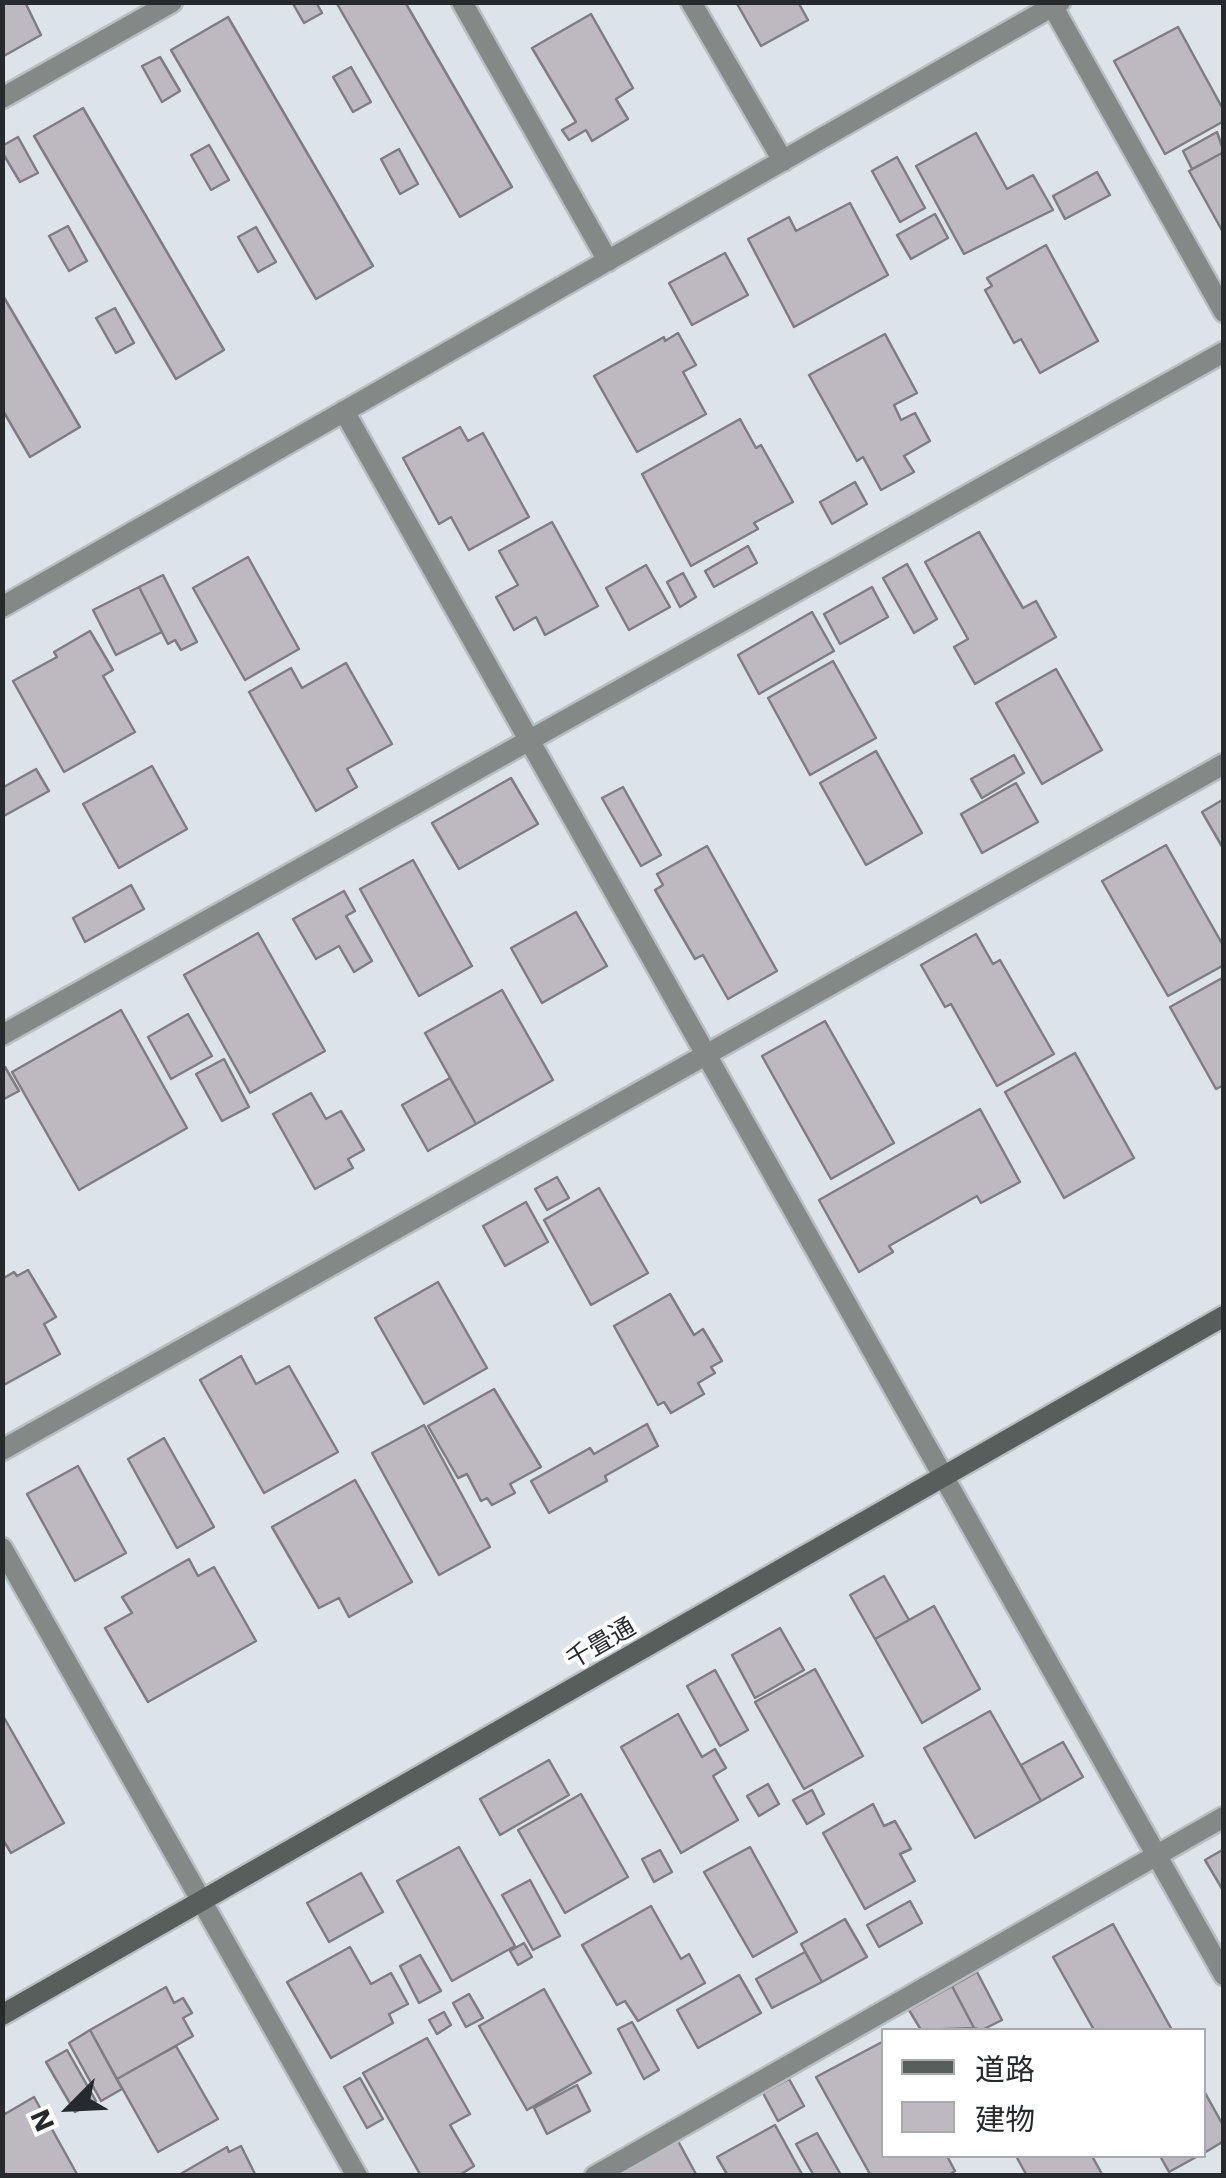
<!DOCTYPE html>
<html>
<head>
<meta charset="utf-8">
<style>
  body { margin:0 }
  #map { position:relative; width:1226px; height:2178px; overflow:hidden; background:#dce4e9; font-family:"Work Sans","Noto Sans JP",sans-serif }
  canvas { display:block }
  .frame { position:absolute; inset:0; border:5px solid #272a2c; pointer-events:none }
  .legend { position:absolute; left:881px; top:2028px; width:325px; height:130px; box-sizing:border-box; background:#fff; border:2px solid #a9aaab; margin:0; padding:12px 18px; list-style:none; font-size:30px; color:#272a2c }
  .legend li { display:flex; align-items:center; gap:20px; height:50px }
  .legend b { width:50px; border:2px solid #a9aaab }
  .north { position:absolute; left:20px; top:2058px; width:100px; height:100px; -webkit-text-stroke:8px #fff; paint-order:stroke; rotate:246deg; font-size:28px; font-weight:700; line-height:40px; text-align:center; color:#272a2c }
  .north::after { content:''; display:block; margin:auto; width:35px; height:45px; background:#272a2c; clip-path:polygon(50% 0,100% 100%,50% 72%,0 100%) }
</style>
</head>
<body>
<div id="map">
<canvas width="1226" height="2178"></canvas>
<div class="frame"></div>
<ul class="legend">
<li><b style="height:12px;background:#585e5c"></b>道路</li>
<li><b style="height:28px;background:#beb9c1"></b>建物</li>
</ul>
<div class="north">N</div>
</div>
<script>
const ctx = document.querySelector('canvas').getContext('2d');
ctx.lineJoin = 'round';
function paint(path, color) { ctx.fillStyle = color; ctx.fill(path, 'evenodd'); }
function stroke(path, color, width, dash) { ctx.strokeStyle = color; ctx.lineWidth = width; ctx.lineCap = dash ? 'butt' : 'round'; ctx.setLineDash(dash || []); ctx.stroke(path); }
function label(font, color, halo, rows, align = 'center') {
  ctx.font = font + ' "Work Sans","Noto Sans JP",sans-serif'; ctx.lineWidth = 8; ctx.setLineDash([]); ctx.textBaseline = 'middle'; ctx.strokeStyle = halo; ctx.fillStyle = color; for (const [text, x, y, turn = 0] of rows) {
    ctx.save(); ctx.translate(x, y); ctx.rotate((+turn || 0) * Math.PI / 180); ctx.textAlign = isNaN(turn) ? turn : align; if (halo) ctx.strokeText(text, 0, 0); ctx.fillText(text, 0, 0); ctx.restore();
  }
}
const building = new Path2D(`
  M2,2H25L41,35L2,57Z
  M292,2H316L322,13L304,23Z
  M336,2H405L512,187L460,217Z
  M736,2H798L808,20L761,46Z
  M591,14L633,88L616,99L628,119L592,141L586,130L569,140L562,130L576,122L532,48Z
  M228,17L373,266L316,299L171,50Z
  M1178,27L1224,111V121L1165,154L1114,61Z
  M160,57L180,91L162,102L142,66Z
  M351,67L371,102L353,112L333,77Z
  M83,108L224,350L176,379L34,136Z
  M1217,132L1224,152L1192,169L1183,151Z
  M976,133L1007,189L1033,175L1053,210L964,254L916,166Z
  M18,137L38,173L20,182L2,152V146Z
  M209,145L229,180L211,190L191,155Z
  M399,149L418,184L400,194L381,159Z
  M1224,152V234L1189,171Z
  M897,157L925,208L900,222L872,171Z
  M1097,172L1110,195L1065,219L1053,196Z
  M850,203L888,275L794,327L748,239L789,217L796,231Z
  M935,214L948,238L911,259L897,235Z
  M68,226L87,261L69,271L49,236Z
  M256,227L276,262L258,272L238,237Z
  M1046,245L1098,341L1040,373L1021,339L1014,343L985,290L992,286L987,278Z
  M725,253L748,295L692,325L669,283Z
  M2,294L80,427L30,457L2,409Z
  M115,308L134,343L116,353L96,318Z
  M678,333L696,365L683,372L706,414L637,452L594,376L664,337L665,341Z
  M885,334L917,393L894,405L901,420L915,413L930,441L904,456L914,472L881,490L863,457L857,461L809,375Z
  M740,419L756,448L761,445L793,502L754,523L758,529L691,566L642,474Z
  M460,427L468,441L483,433L529,517L469,550L451,517L439,524L403,458Z
  M855,482L867,504L832,524L820,502Z
  M552,522L598,606L545,635L536,617L514,630L496,597L518,585L499,551Z
  M979,532L1023,608L1036,601L1056,637L975,684L954,647L968,639L925,562Z
  M748,546L757,563L714,587L705,571Z
  M248,557L299,649L245,680L193,588Z
  M907,564L937,619L914,633L883,578Z
  M646,565L670,607L629,630L606,588Z
  M683,573L696,597L680,607L667,582Z
  M163,575L197,642L181,650L175,640L168,644L139,587Z
  M139,587L162,632L116,655L93,610Z
  M872,587L888,617L840,644L824,614Z
  M812,612L834,651L759,694L738,655Z
  M90,631L113,670L103,676L135,732L64,772L13,681L57,657L54,652Z
  M833,661L876,738L810,775L768,698Z
  M346,663L392,744L347,769L357,787L316,811L249,692L291,668L302,688Z
  M1056,669L1102,750L1042,784L996,703Z
  M876,751L922,833L866,865L820,783Z
  M1014,755L1024,773L982,798L971,779Z
  M152,766L187,829L119,868L83,804Z
  M36,769L49,791L2,817V788Z
  M511,778L538,824L459,869L432,823Z
  M1016,783L1038,822L982,853L961,814Z
  M623,787L661,855L641,866L602,798Z
  M1224,799V850L1202,812Z
  M1166,845L1224,947V965L1168,996L1102,881Z
  M707,846L777,971L728,999L703,955L695,959L655,890L663,885L657,874Z
  M413,860L472,966L419,996L360,889Z
  M131,885L144,909L85,942L73,918Z
  M344,891L355,911L346,916L372,961L354,972L339,946L316,959L293,919Z
  M576,912L607,966L542,1003L511,948Z
  M258,933L325,1051L250,1093L184,975Z
  M976,934L993,964L1000,960L1054,1054L997,1086L951,1004L945,1007L921,965Z
  M1224,977V1085L1216,1089L1170,1007Z
  M502,990L553,1080L476,1124L425,1033Z
  M121,1010L187,1128L79,1190L12,1072Z
  M188,1014L212,1056L171,1079L148,1037Z
  M825,1021L894,1143L831,1179L762,1056Z
  M1075,1053L1134,1158L1064,1198L1005,1092Z
  M224,1059L249,1107L222,1121L196,1074Z
  M5,1067L19,1091L2,1100V1069Z
  M450,1078L476,1124L428,1151L402,1105Z
  M311,1093L326,1119L341,1111L364,1150L348,1159L353,1168L315,1189L273,1114Z
  M980,1109L1020,1182L981,1203L977,1196L889,1246L893,1252L859,1272L819,1200Z
  M557,1177L569,1198L547,1210L535,1189Z
  M599,1188L648,1273L591,1305L544,1220Z
  M526,1202L548,1242L505,1266L483,1226Z
  M28,1270L56,1317L44,1324L60,1354L2,1386V1279L14,1272L17,1276Z
  M438,1282L487,1368L424,1404L375,1318Z
  M670,1294L694,1335L703,1329L722,1361L711,1367L715,1373L698,1383L704,1394L671,1413L664,1402L658,1405L614,1326Z
  M241,1356L256,1384L289,1366L338,1452L264,1493L200,1380Z
  M494,1389L541,1467L510,1484L515,1493L492,1505L487,1498L481,1501L467,1474L458,1478L428,1426Z
  M647,1424L658,1446L605,1476L607,1481L549,1513L531,1481L590,1448L594,1454Z
  M424,1425L490,1547L439,1575L372,1453Z
  M164,1438L214,1527L177,1548L128,1459Z
  M78,1466L126,1553L75,1581L27,1494Z
  M355,1480L412,1582L349,1617L339,1598L319,1608L272,1527Z
  M189,1559L198,1576L214,1567L256,1641L148,1702L105,1628L132,1613L122,1597Z
  M884,1576L909,1620L875,1639L850,1595Z
  M934,1606L980,1689L922,1723L875,1639Z
  M780,1628L804,1670L755,1698L732,1655Z
  M815,1669L863,1756L804,1789L755,1702Z
  M715,1670L748,1730L720,1746L687,1686Z
  M990,1711L1041,1801L975,1838L924,1748Z
  M2,1714L64,1823L11,1853L2,1838Z
  M678,1714L702,1757L715,1749L726,1768L713,1776L738,1820L681,1853L621,1747Z
  M1063,1742L1083,1777L1041,1801L1021,1765Z
  M549,1760L569,1795L500,1835L480,1799Z
  M768,1784L779,1804L759,1816L747,1796Z
  M812,1790L824,1814L807,1824L793,1800Z
  M581,1794L628,1877L565,1913L518,1830Z
  M873,1804L884,1826L895,1821L911,1849L900,1854L915,1881L865,1909L823,1833Z
  M459,1847L515,1946L452,1981L397,1881Z
  M750,1847L797,1932L753,1957L704,1872Z
  M1224,1849V1892L1205,1860Z
  M660,1850L672,1872L654,1882L642,1859Z
  M361,1873L383,1912L329,1942L307,1903Z
  M530,1880L560,1936L533,1950L502,1895Z
  M910,1901L922,1923L879,1947L867,1925Z
  M651,1906L681,1959L689,1954L705,1983L638,2021L625,2001L617,2005L582,1945Z
  M845,1919L867,1957L822,1982L801,1944Z
  M1113,1924L1172,2030H1094L1053,1957Z
  M524,1943L532,1957L518,1965L510,1951Z
  M350,1947L371,1984L391,1973L408,2004L389,2014L393,2023L331,2058L287,1982Z
  M805,1952L822,1982L772,2008L756,1979Z
  M420,1955L441,1991L419,2003L400,1966Z
  M977,1972L1002,2020L982,2030L974,2028L952,1986Z
  M739,1975L761,2013L698,2048L677,2010Z
  M952,1986L974,2028L921,2030L909,2010Z
  M166,1987L174,2003L183,1998L192,2013L183,2018L193,2036L117,2079L90,2030Z
  M544,1989L591,2073L527,2110L479,2026Z
  M469,1994L483,2018L466,2027L453,2003Z
  M444,2012L451,2025L437,2034L429,2020Z
  M632,2022L659,2070L644,2079L618,2029Z
  M90,2030L122,2089L101,2101L69,2043Z
  M427,2038L470,2114L450,2125L474,2166L458,2176H421L363,2073Z
  M884,2041V2156H947L955,2171L947,2176H871L816,2077Z
  M176,2046L218,2119L158,2152L117,2079Z
  M67,2050L96,2101L75,2112L46,2062Z
  M360,2078L383,2119L367,2128L344,2087Z
  M789,2079L804,2106L778,2121L763,2093Z
  M577,2085L590,2111L547,2134L534,2108Z
  M1204,2091L1224,2127V2141L1204,2153Z
  M34,2097L78,2176H2V2110L5,2114Z
  M775,2125L803,2176H728L717,2157Z
  M817,2133L841,2175L840,2176H814L796,2144Z
  M678,2141L697,2176H617Z
  M241,2146L256,2176H177L227,2147L229,2152Z
  M1016,2156H1092L1103,2176H1027Z
  M1160,2156H1198L1169,2172Z`);
paint(building, '#beb9c1');
stroke(building, '#807c83', 2.5);
const lane = new Path2D(`
  M1053,7L1224,312`);
const street = new Path2D(`
  M462,2L608,261
  M691,2L783,161
  M2,98L172,2
  M344,411L1224,1975
  M2,607L1060,2
  M2,1035L1224,352
  M2,1450L1224,764
  M2,1548L357,2176
  M595,2176L1224,1817`);
const secondary = new Path2D(`
  M2,2015L1224,1316`);
stroke(lane, '#b8bfc3', 25);
stroke(street, '#b8bfc3', 25);
stroke(secondary, '#b8bfc3', 25);
stroke(lane, '#848887', 20);
stroke(street, '#848887', 20);
stroke(secondary, '#585e5c', 20);
label('25px', '#272a2c', '#fff', [
  ["千畳通",601,1644,-30]
]);
</script>
</body>
</html>
